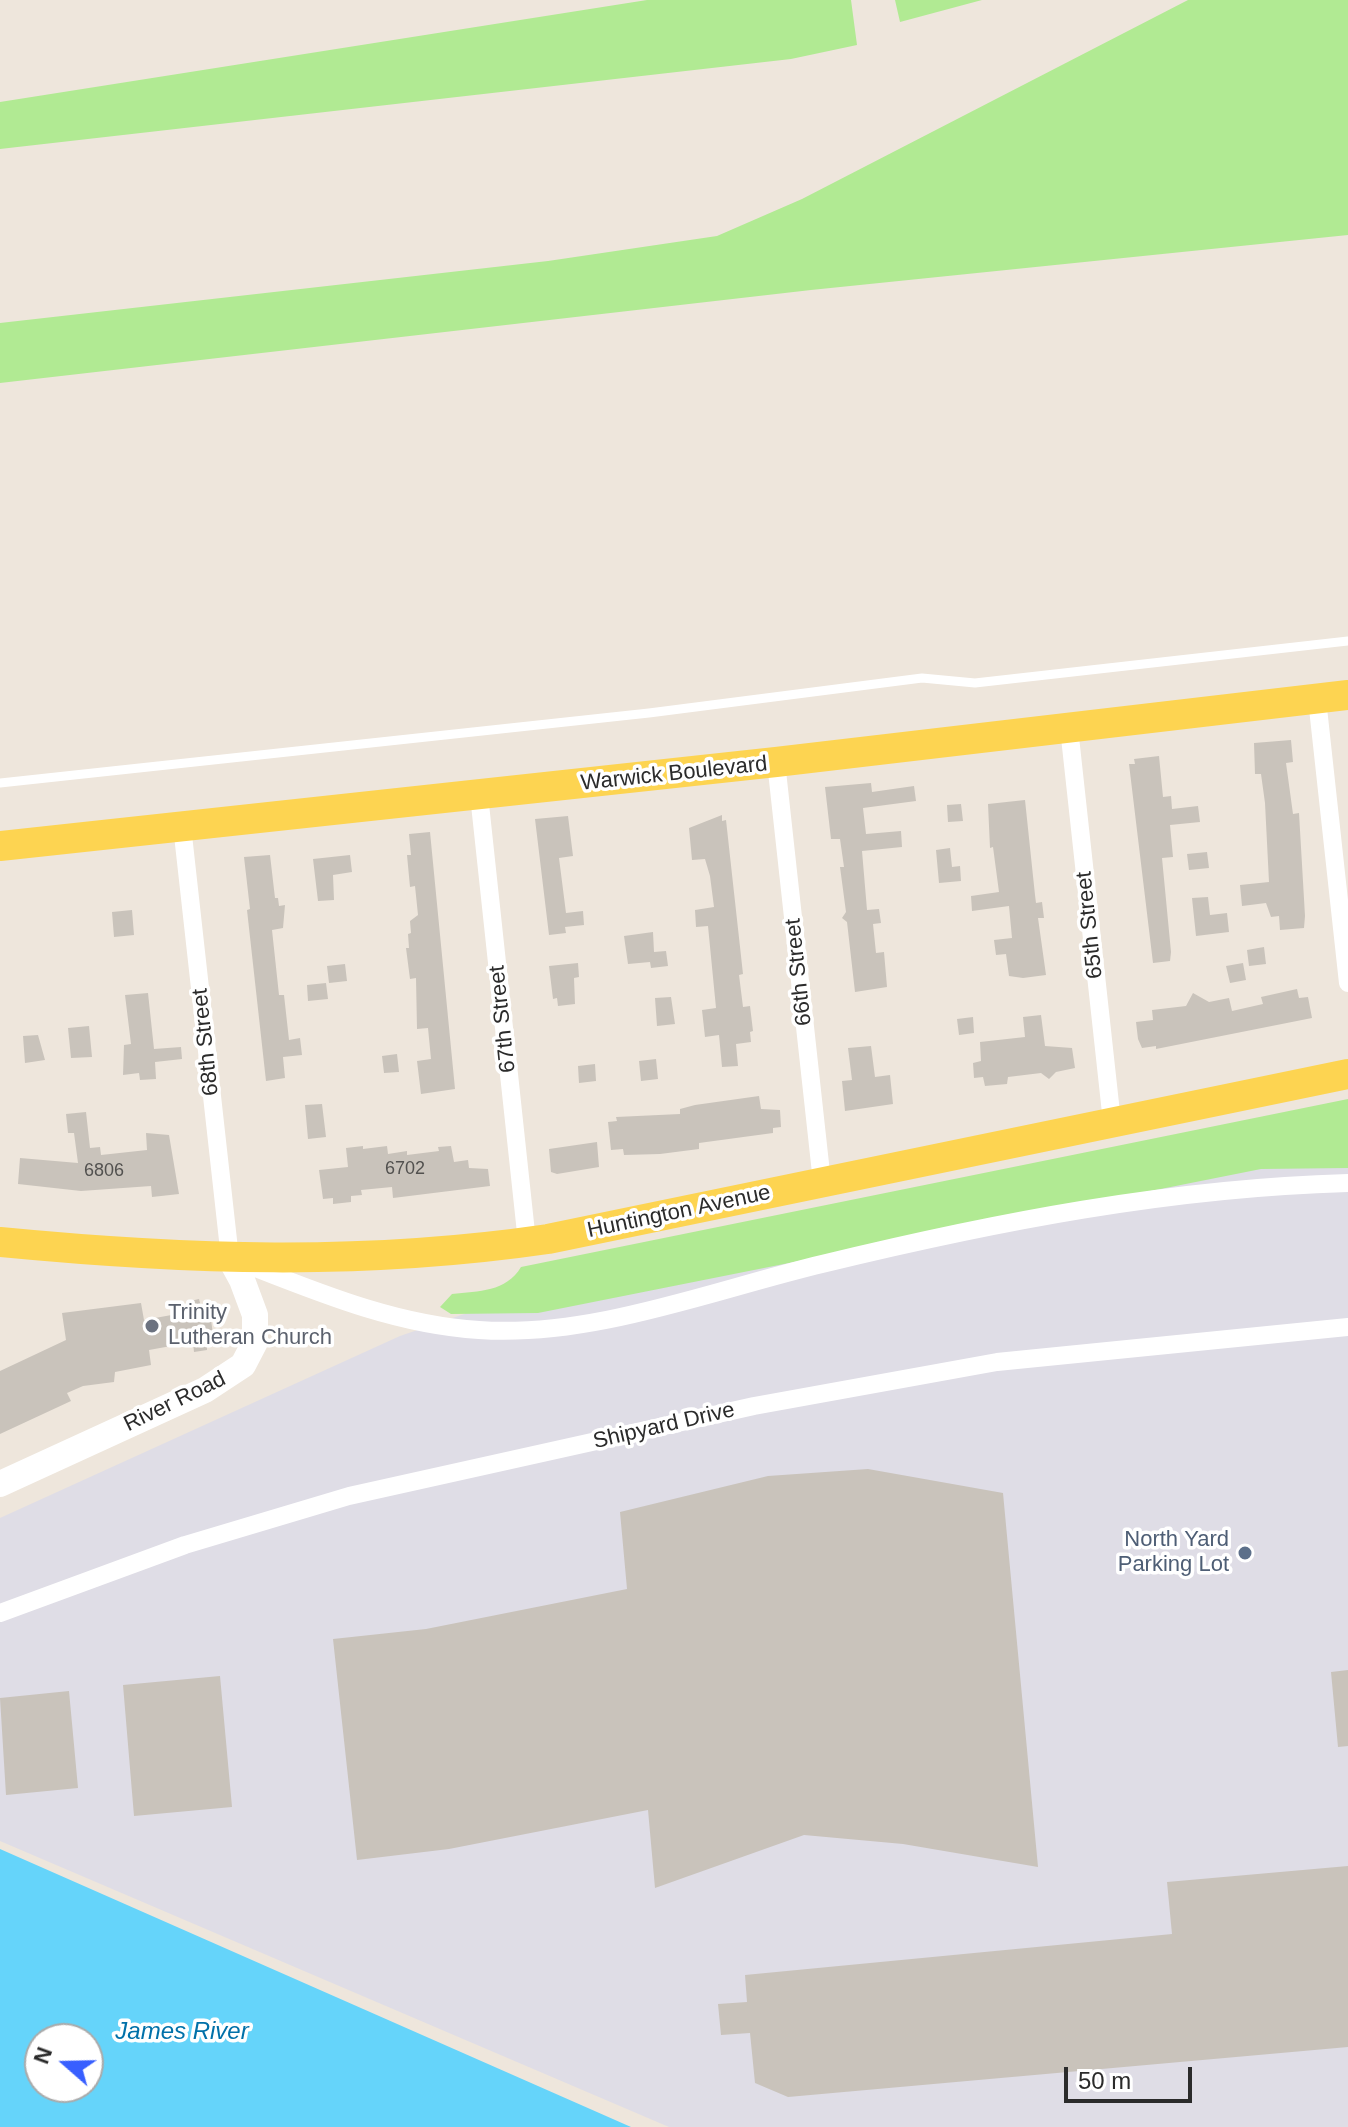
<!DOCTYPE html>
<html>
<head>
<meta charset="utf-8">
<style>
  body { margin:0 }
  #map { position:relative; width:1348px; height:2127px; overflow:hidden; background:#eee6dc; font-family:Arial,sans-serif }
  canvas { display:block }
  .north { position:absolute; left:24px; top:2023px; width:80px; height:80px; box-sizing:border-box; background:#fff; border:2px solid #aaa; border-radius:50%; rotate:290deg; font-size:22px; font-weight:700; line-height:32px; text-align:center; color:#2b2b2b }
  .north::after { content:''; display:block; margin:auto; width:28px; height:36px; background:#385fff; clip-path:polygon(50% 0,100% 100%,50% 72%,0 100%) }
  .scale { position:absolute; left:1064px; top:2067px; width:128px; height:36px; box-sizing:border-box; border:4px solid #2b2b2b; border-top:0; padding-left:10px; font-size:24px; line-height:28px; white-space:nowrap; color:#2b2b2b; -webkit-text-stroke:6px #fff; paint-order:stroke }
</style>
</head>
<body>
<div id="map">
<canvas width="1348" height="2127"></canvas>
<div class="north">N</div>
<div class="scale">50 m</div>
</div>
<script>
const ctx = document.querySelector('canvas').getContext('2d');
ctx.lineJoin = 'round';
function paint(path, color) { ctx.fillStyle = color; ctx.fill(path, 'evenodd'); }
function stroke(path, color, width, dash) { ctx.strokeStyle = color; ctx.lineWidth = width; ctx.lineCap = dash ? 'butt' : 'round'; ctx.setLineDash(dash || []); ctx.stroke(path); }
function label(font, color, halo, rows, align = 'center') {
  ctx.font = font + ' Arial,sans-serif'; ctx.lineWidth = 7; ctx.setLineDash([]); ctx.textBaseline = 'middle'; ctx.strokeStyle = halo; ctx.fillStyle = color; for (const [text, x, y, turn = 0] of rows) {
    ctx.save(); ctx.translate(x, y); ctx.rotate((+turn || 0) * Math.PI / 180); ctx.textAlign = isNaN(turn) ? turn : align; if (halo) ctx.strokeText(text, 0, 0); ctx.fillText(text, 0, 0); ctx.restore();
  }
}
paint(new Path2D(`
  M1348,1109V2127H669L0,1841V1518L400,1336L622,1260Z`), '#dfdde6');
paint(new Path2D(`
  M647,0H851L857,45L791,59L0,149V102Z
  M895,0H982L900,22Z
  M1188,0H1348V235L811,290L0,383V323L548,261L717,236L802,199Z
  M1348,1099V1168L1261,1169L538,1313L451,1314L440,1307L452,1294C479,1291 506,1292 521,1267Z`), '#b1ea93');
paint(new Path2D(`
  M0,1849L631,2127H0ZM40,2039H88V2087H40Z`), '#65d4fa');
paint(new Path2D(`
  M1291,740L1293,762L1286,763L1293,814L1299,813L1305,916L1304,928L1280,930L1279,916L1271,917L1266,903L1242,906L1240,885L1269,882L1265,803L1261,774H1255L1254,743Z
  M1159,756L1163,797L1171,796L1172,809L1198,806L1200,822L1170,825L1173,857L1162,858L1171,952L1170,961L1153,963L1129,764H1135L1134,759Z
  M871,783L872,792L914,786L916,801L863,808L866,834L901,831L902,847L862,851L867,910L879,909L881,923L873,924L876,953L884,952L887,987L855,992L847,922L842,918L846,912L840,867H844L840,839H831L825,787Z
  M1025,800L1035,895L1036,903L1042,902L1044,918H1038L1046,975L1023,978L1009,976L1006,954L996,955L994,940L1012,938L1009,906L972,911L971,896L999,892L993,847L990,848L988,804Z
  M961,804L963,821L948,822L947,805Z
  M722,815V821L726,820L743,974L739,975L743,1007L750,1006L753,1031L750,1032L751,1042L736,1044L738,1066L722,1067L719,1035L705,1037L702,1010L716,1008L708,926L696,927L695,910L714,907L710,876L705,859L692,860L689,828Z
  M568,816L573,856L559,858L566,913L583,911L584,925L565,927L566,933L549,935L535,819Z
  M430,832L455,1089L421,1094L417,1061L431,1059L428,1028L417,1029L416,978L410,979L406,948H409L408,934L411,933L410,921L418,915L415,886L410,887L407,855H411L409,834Z
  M950,848L952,867L960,866L961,881L939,883L936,850Z
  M1207,852L1209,868L1189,870L1187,854Z
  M270,855L275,898H278L279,906L285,905L283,928L272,930L279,995H284L289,1040L300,1038L302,1055L283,1057L285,1078L266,1081L247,910L250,909L244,857Z
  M350,855L352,872L333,875L334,900L318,901L313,859Z
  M1208,897L1210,915L1227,913L1229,932L1196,936L1192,898Z
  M132,910L134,935L114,937L112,912Z
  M653,932L654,952L666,951L668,966L651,968L650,962L628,964L624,936Z
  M1264,947L1266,964L1249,966L1247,950Z
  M578,963L579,977L574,978L575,1004L558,1006L557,998L553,999L549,966Z
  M1243,963L1246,980L1230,983L1226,966Z
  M345,964L347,981L329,983L327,966Z
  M326,983L328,999L308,1001L307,985Z
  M1297,989L1299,998L1308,997L1312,1018L1156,1049V1046L1142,1048L1138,1039L1136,1022L1153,1020L1152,1010L1186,1006L1193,993L1209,1002L1229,998L1232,1011L1263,1004L1261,997Z
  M148,993L154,1049L181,1047L182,1059L155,1062L156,1079L140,1080L139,1073L123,1075L124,1045L131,1044L125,995Z
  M671,997L675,1024L657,1026L655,998Z
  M1041,1015L1045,1046L1072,1048L1075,1068L1056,1072L1049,1079L1041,1073L1008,1077L1007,1084L985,1086L983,1077L974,1078L973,1063L981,1061L980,1042L1025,1037L1023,1017Z
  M973,1017L974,1033L959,1035L957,1019Z
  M89,1026L92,1057L71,1058L68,1028Z
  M38,1035L45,1060L25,1063L23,1036Z
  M871,1046L875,1077L890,1075L893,1104L845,1111L842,1081L852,1080L848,1048Z
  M397,1054L399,1072L384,1073L382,1056Z
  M656,1059L658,1079L641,1081L639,1061Z
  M595,1064L596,1081L579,1083L578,1066Z
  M759,1096L761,1109L780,1110L781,1127L773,1128V1133L699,1143V1149L660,1154L624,1155L623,1149L611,1150L608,1122L617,1121L616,1117L680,1114V1109L695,1105Z
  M322,1104L326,1137L308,1139L305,1105Z
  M86,1112L90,1148L100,1147L101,1155L147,1150L146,1133L169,1135L179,1194L152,1197L151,1186L81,1191L18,1184L20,1158L78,1163L74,1133H68L66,1114Z
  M597,1142L599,1167L557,1174L551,1172L549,1149Z
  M363,1146V1149L387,1146L388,1154L407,1151V1155L439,1151L438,1147L451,1146L454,1162L468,1160L469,1168L488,1169L490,1186L393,1198L392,1187L361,1190L362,1195L351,1196V1202L333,1204V1198L323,1199L319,1170L348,1167L346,1148Z
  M199,1299L203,1314L210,1313L213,1334L207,1335V1350L194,1352L193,1342L149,1350L151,1365L115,1372L114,1382L83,1386L67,1393L71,1401L0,1434V1371L66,1340L62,1313L141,1303L144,1320L188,1312L186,1302Z
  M868,1469L1003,1493L1038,1867L903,1844L804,1835L655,1888L648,1810L449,1849L357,1860L333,1639L426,1629L627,1589L620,1512L768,1476Z
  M1348,1670V1746L1338,1747L1331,1672Z
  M220,1676L232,1807L134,1816L123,1685Z
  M69,1691L78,1788L6,1795L0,1698Z
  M1348,1866V2047L788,2097L755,2083L750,2033L721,2035L718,2004L747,2002L745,1975L1172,1934L1167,1882Z`), '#c9c3bb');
stroke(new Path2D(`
  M0,783L649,713L922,678L975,683L1348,641`), '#fff', 9);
stroke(new Path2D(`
  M1317,699L1348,983
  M1069,728L1112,1122
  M776,762L822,1182
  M479,795L527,1242
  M182,826L230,1258C310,1289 392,1325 479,1330C592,1338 713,1290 822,1264C995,1222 1170,1188 1348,1183
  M0,1613L185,1545L349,1496L754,1406L997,1362L1348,1327`), '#fff', 18);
stroke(new Path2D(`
  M0,1484L205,1390L243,1365L255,1342V1315L242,1280L230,1258`), '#fff', 26);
stroke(new Path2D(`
  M0,846L776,762L1348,695
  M0,1242C185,1260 363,1266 548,1239L1348,1074`), '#fdd451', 30);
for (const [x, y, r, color] of [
  [152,1326,8,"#6b7280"],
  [1245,1553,8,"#5c6f8a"]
]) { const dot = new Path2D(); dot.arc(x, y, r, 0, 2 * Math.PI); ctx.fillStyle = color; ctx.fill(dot); stroke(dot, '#fff', 3); }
label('18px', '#52514f', null, [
  ["6702",405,1169],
  ["6806",104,1171]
]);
label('22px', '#2b2b2b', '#fff', [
  ["Warwick Boulevard",674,774,-6],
  ["65th Street",1090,925,-96],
  ["66th Street",799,972,-96],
  ["67th Street",503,1019,-96],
  ["68th Street",206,1042,-96],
  ["Huntington Avenue",679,1212,-12],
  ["River Road",175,1402,-26],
  ["Shipyard Drive",664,1426,-13]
]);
label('22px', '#5b616d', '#fff', [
  ["Trinity",168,1313],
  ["Lutheran Church",168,1338]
], 'left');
label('22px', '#4e5e75', '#fff', [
  ["North Yard",1229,1540],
  ["Parking Lot",1229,1565]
], 'right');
label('italic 24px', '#0171a9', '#fff', [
  ["James River",182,2032]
]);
</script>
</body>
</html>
